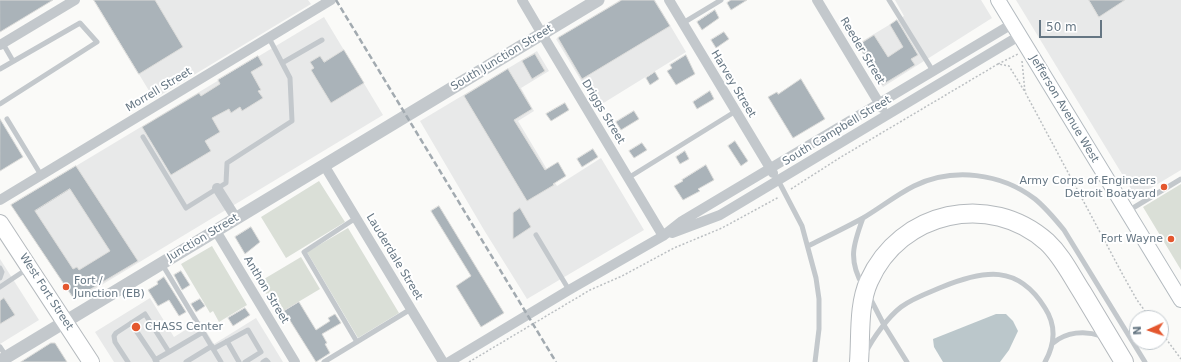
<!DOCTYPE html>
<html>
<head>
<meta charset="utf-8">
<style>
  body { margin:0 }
  #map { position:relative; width:1181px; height:362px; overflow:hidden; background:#fafaf8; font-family:"DejaVu Sans",sans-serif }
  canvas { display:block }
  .north { position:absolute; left:1129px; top:310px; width:40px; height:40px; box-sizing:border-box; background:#fff; border:1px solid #c1c8cd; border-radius:50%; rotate:267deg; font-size:11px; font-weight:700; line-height:16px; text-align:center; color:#657683 }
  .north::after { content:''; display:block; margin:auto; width:14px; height:18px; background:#e4572e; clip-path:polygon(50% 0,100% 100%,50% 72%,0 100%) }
  .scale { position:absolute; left:1039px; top:20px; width:63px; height:18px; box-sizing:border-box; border:2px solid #657683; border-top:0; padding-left:5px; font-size:12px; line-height:14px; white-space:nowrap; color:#657683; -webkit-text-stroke:3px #fff; paint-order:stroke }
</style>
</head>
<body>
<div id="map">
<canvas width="1181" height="362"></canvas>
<div class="north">N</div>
<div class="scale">50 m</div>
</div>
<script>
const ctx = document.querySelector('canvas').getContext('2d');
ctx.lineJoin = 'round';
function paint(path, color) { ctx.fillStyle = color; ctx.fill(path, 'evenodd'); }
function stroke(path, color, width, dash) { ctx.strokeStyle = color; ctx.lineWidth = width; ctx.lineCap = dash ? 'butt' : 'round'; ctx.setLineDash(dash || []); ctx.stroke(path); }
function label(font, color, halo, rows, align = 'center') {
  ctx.font = font + ' "DejaVu Sans",sans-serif'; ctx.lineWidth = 4; ctx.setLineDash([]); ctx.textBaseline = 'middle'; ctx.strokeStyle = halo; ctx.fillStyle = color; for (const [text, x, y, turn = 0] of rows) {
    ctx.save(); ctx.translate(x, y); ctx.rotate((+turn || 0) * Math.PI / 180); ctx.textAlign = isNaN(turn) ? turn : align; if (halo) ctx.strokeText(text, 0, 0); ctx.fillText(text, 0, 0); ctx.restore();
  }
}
paint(new Path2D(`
  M94,0H308L311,4L154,99Z
  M620,0H655L686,52L597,107L556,39Z
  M895,0H981L992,18L883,87L859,43L904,16Z
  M1016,0H1181V170L1136,197Z
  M324,17L383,115L75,301L11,205Z
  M537,51L549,71L521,88L534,111L518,121L557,186L601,158L644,230L527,299L484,230L420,121Z
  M0,259L39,320L0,344Z
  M150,298L174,337L200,321L214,344L256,318L283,362H114L95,332Z`), '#e8e9e9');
paint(new Path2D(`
  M319,181L345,222L286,258L261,217Z
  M1181,184V270L1143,207Z
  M348,228L399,313L358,338L307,252Z
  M212,246L247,305L219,322L213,311L210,313L181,264Z
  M301,257L320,289L278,314L259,282Z`), '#dadfd7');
paint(new Path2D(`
  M996,314H1006L1013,321L1018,331L1009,350L1000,362H943L934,347L933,339Z`), '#bbc7cb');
const building = new Path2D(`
  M0,0H53L0,32Z
  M94,0H155L183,47L139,74Z
  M622,0H654L670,26L582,79L558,38Z
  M731,0H747L731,10L727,3Z
  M1089,0H1125L1099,17Z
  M715,10L719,18L702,30L697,22Z
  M897,20L918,55L911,59L915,65L882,85L858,45L874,35L888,57L903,47L890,25Z
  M724,32L729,39L716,48L711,40Z
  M344,50L364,83L331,103L311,70L314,68L310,62L320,56L324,62Z
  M535,54L545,71L532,79L522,61Z
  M686,55L695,74L676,85L667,71L672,68L670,65Z
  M258,56L263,65L251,72L261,90L258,91L263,98L242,111L240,107L231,113L229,109L212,118L220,132L205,141L211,151L171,175L142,127L199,93L201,96L220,84L218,80Z
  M508,69L532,109L514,120L545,170L558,162L566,176L553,184L554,185L527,201L464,96Z
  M655,72L659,79L650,85L646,78Z
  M801,79L825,119L793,138L768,97L777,92L778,94Z
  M710,91L714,99L697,109L693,102Z
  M565,103L569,110L551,121L546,114Z
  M634,111L639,119L621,130L616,122Z
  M0,119L23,157L0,171Z
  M735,141L748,161L741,166L728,146Z
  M642,143L647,150L634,158L629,151Z
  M593,149L598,157L582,167L577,159Z
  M685,151L689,159L680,164L676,157Z
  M706,165L714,180L698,189L700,191L683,200L674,186L683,181L682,180Z
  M76,166L138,261L74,299L11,205ZM70,189L110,251L79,270L77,267L73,269L35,211Z
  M439,206L504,313L481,327L456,286L471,276L431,211Z
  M520,208L531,227L513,239V213Z
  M251,227L260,242L245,254L235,237Z
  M181,271L190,285L182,290L174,275Z
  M164,277L186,312L179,316L169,300L158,306L148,290L158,284L157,282Z
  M4,298L15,315L0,324V301Z
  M200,299L205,306L196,312L191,304Z
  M299,302L316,330L330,321L328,318L335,314L341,323L322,334L327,343L325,344L330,353L316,362L284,311Z
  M245,308L250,315L233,326L228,318Z
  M51,343H55L67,362H21Z`);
paint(building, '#aab3b9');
stroke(building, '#dcdcda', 1);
const secondary = new Path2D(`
  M998,0L1181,300`);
const primary = new Path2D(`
  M0,223L91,362`);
const motorway = new Path2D(`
  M859,362C861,336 858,305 869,281C900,211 990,191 1047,242C1062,256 1071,275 1082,292C1096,315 1110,339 1124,362`);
stroke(secondary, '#b3babf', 16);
stroke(primary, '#b5babe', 18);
stroke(motorway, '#b4b9bd', 20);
stroke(new Path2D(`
  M1022,61L1025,92L1124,277L1137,300L1150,318
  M998,64L1018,54
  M791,189L841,157L998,64L1009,66L1025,92
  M1161,332L1181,359
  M469,362L590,290L622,276L674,248L722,228L779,197`), '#bbbfc2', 1.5, [2, 2]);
stroke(new Path2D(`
  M889,0L933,71
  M683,23L721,0
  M2,42L13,61
  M282,63L322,40
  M0,69L80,23L97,42L0,104
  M7,119L41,175
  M143,137L186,208L226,183L227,163L292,121L290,78L269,38
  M628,178L736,111
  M778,180L802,226L816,278L819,299V329L815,362
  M1128,211L1181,179
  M356,218L304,252L357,342
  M863,218C853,245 848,260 863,286
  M536,235L569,290
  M808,246C826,237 845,228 863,218C880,208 896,195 914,186C953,167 1001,173 1035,199C1046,208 1055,219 1064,230L1145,362
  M162,264L221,362
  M0,268L2,272L0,278
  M0,287L27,269
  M869,296L884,325L907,362
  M131,323L157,362
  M227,341L239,362
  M1053,343C1066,332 1085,330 1101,336
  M0,347L6,356
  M213,349L248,330L261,352L245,362
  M866,352C873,338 888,317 901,307C913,298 928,293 942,287C984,270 1018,264 1045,308C1056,325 1055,344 1045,362
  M155,360L169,352
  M128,362L115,342L114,336L116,333L145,314L169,352L203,332
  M186,362L212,346
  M263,362L266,360L268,362
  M324,362L411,309`), '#c3c8cc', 5);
stroke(new Path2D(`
  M522,0L542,34L663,236
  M669,0L773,173
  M817,0L882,108
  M0,45L75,0
  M324,165L443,362
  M217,188L236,218
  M0,200L331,0
  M216,231L295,362
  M672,233L720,215L1019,36
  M449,362L569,290L663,236L682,221L1012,24`), '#c3c8cc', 10);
stroke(new Path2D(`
  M0,361L598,0`), '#c3c8cc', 13);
stroke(secondary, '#fff', 14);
stroke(primary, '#fff', 16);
stroke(motorway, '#fff', 18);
stroke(new Path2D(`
  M336,0L556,362`), '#a2aab0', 2.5, [6, 3]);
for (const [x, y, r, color] of [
  [1164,187,4,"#e4572e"],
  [1171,239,4,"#e4572e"],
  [66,287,4,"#e4572e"],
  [136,327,5,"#e4572e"]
]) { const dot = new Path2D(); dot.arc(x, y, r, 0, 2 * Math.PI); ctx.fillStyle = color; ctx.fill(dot); stroke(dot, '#fff', 1.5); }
label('11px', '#657683', '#fff', [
  ["Reeder Street",862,51,59],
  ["South Junction Street",502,58,-31],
  ["Harvey Street",733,84,59],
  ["Morrell Street",159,90,-31],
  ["Jefferson Avenue West",1064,109,59],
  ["Driggs Street",603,112,59],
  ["South Campbell Street",837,131,-31],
  ["Junction Street",203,238,-31],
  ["Lauderdale Street",394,257,59],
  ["Anthon Street",266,290,59],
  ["West Fort Street",46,292,57]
]);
label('11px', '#657683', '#fff', [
  ["Army Corps of Engineers",1156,181],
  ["Detroit Boatyard",1156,194],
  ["Fort Wayne",1163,239],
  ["Fort /",74,281,"left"],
  ["Junction (EB)",74,294,"left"],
  ["CHASS Center",145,327,"left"]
], 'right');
</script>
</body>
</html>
